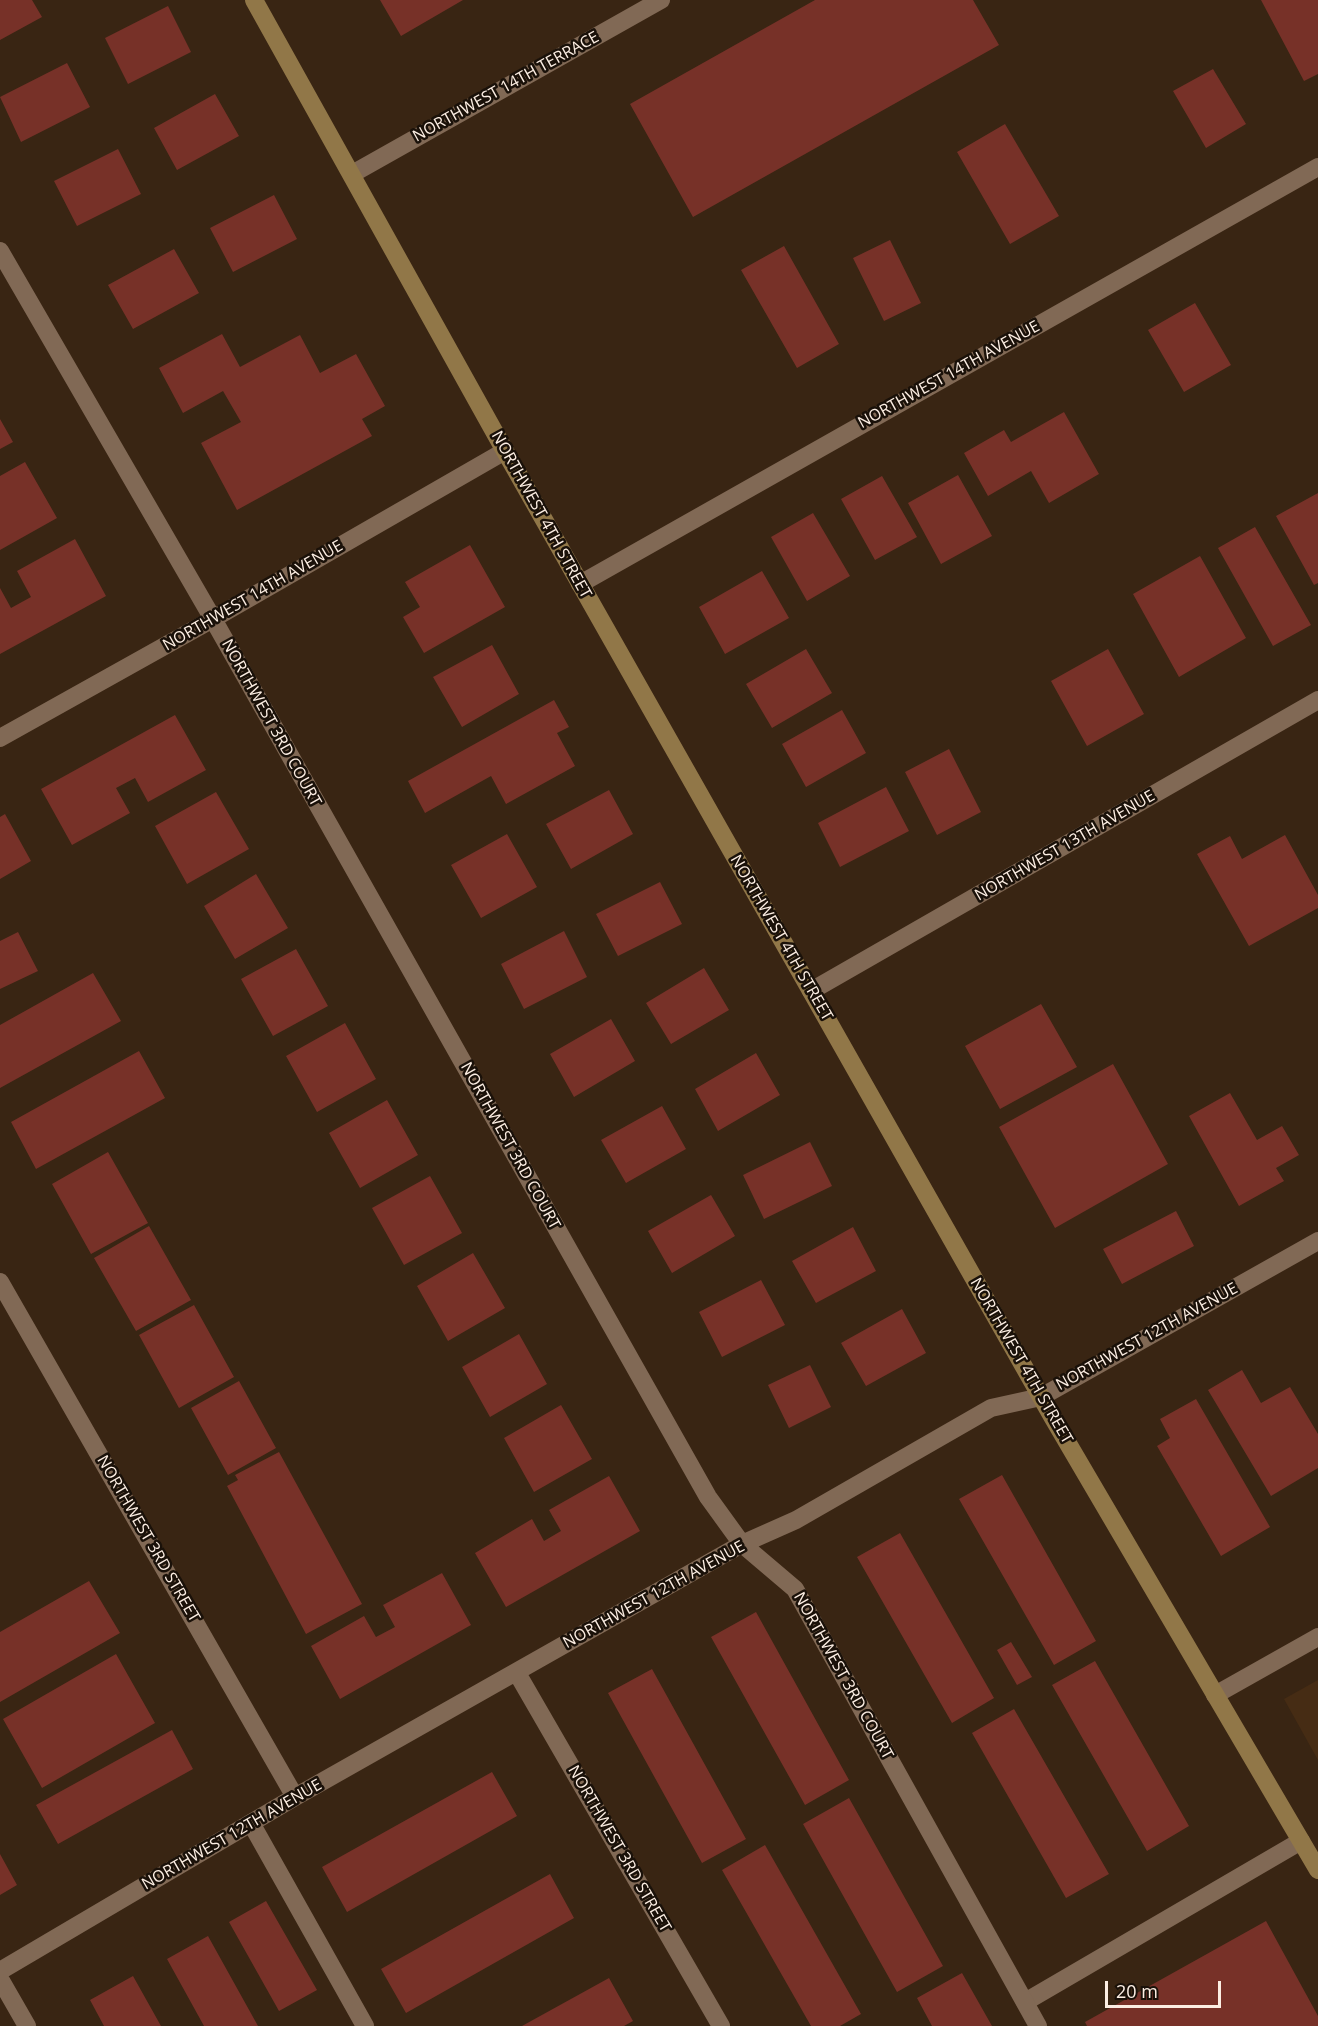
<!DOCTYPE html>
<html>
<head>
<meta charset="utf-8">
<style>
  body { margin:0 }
  #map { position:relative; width:1318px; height:2026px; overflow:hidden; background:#392513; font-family:"Open Sans",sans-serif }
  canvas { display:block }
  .scale { position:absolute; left:1105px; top:1981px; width:116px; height:27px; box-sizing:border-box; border:3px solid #fceee3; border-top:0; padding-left:8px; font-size:18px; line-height:21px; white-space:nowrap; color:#fceee3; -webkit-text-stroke:4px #1a1109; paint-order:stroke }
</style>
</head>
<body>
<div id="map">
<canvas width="1318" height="2026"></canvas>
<div class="scale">20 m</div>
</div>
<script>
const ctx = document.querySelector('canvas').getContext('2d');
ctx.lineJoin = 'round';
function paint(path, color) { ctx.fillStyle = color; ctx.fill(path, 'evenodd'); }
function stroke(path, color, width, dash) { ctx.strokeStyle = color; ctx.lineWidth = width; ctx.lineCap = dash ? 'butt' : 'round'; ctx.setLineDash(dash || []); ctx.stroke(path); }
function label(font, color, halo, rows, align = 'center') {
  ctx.font = font + ' "Open Sans",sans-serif'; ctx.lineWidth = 5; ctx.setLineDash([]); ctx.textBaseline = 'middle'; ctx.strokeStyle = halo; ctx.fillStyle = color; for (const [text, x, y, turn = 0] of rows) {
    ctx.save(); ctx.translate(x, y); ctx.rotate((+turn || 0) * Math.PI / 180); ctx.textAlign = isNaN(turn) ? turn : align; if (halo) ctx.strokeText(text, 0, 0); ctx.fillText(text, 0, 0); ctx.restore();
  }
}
paint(new Path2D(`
  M1318,1680V1760L1284,1699Z`), '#462c14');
paint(new Path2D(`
  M0,0H32L42,17L0,40Z
  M380,0H463L401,36Z
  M815,0H973L999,45L693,217L630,104Z
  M1261,0H1318V74L1304,81Z
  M168,6L191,52L128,84L105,38Z
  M67,63L90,107L21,142L0,97Z
  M1213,69L1246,124L1206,148L1173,91Z
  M215,94L239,136L177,170L154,128Z
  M1005,124L1059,216L1010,244L957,152Z
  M118,149L141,194L77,226L54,181Z
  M274,195L297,239L233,272L210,228Z
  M890,240L921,303L884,321L853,258Z
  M784,246L839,344L797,368L741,270Z
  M174,249L199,293L133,329L108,285Z
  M1195,303L1231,365L1184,392L1148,330Z
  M222,334L240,367L300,335L320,373L356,354L385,406L362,419L372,436L237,510L201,443L241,422L223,391L183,413L159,368Z
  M1064,412L1099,474L1049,503L1031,471L988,496L964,453L1004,430L1011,442Z
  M0,419L13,442L0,449Z
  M25,462L57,518L0,550V476Z
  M958,475L992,536L941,564L908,503Z
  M882,476L917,537L875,560L841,499Z
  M1318,493V583L1314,585L1276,516Z
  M813,513L850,576L807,601L771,537Z
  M1255,527L1311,625L1273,646L1218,548Z
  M75,539L106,596L0,654V588L11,608L31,597L17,571Z
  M470,545L505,607L424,653L403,617L420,607L405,582Z
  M1200,556L1246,638L1179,677L1133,594Z
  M762,571L789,618L725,654L699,607Z
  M492,645L519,694L462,727L433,677Z
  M806,649L832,693L772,728L746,684Z
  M1108,649L1144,714L1087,746L1051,681Z
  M554,700L569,727L557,733L575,766L506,804L491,776L425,813L408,781Z
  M842,710L866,753L806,787L782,744Z
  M175,715L206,770L148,802L135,778L116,788L130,813L72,845L41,789Z
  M949,749L981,812L937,835L905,772Z
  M886,787L909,831L840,867L818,823Z
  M609,790L633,834L571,869L546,824Z
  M216,792L249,849L187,884L155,826Z
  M5,814L31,861L0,879V817Z
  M507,834L537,887L481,918L451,865Z
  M1285,835L1318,895V908L1249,946L1197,854L1230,836L1242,859Z
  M256,874L288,928L235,959L204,906Z
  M660,882L682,924L618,956L596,914Z
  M564,931L587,977L524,1009L501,964Z
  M18,932L38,971L0,989V941Z
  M296,949L328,1006L273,1036L241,979Z
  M704,968L729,1010L671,1044L646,1003Z
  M93,973L121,1021L0,1088V1025Z
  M1041,1004L1077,1067L1000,1109L965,1046Z
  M611,1019L635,1061L574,1097L550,1054Z
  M345,1023L376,1079L317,1112L286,1056Z
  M139,1051L165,1098L36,1169L11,1122Z
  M756,1053L780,1095L718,1131L695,1089Z
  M1113,1064L1168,1164L1055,1228L999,1127Z
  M1230,1093L1257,1140L1282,1126L1299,1155L1276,1168L1284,1181L1239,1206L1189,1116Z
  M387,1100L418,1155L360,1188L329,1133Z
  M662,1106L686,1149L626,1183L601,1140Z
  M810,1142L832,1186L764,1219L743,1175Z
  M108,1152L148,1223L91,1254L52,1184Z
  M430,1176L462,1233L404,1265L372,1208Z
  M711,1195L735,1236L672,1273L648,1231Z
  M1176,1211L1194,1246L1122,1284L1103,1249Z
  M149,1226L191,1300L136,1331L94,1258Z
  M853,1227L876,1271L816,1303L792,1261Z
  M473,1253L505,1308L448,1341L417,1286Z
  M761,1280L785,1325L722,1357L699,1312Z
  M194,1305L234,1377L179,1408L139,1335Z
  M902,1309L926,1353L866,1386L841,1343Z
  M519,1334L547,1384L490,1417L462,1367Z
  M810,1365L831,1407L789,1428L768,1385Z
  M1242,1370L1261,1403L1290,1387L1318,1434V1468L1271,1496L1208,1390Z
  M239,1381L276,1448L228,1475L191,1408Z
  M1196,1399L1270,1527L1221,1556L1157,1446L1170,1438L1160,1419Z
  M561,1405L592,1459L534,1492L504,1438Z
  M279,1452L362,1604L306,1634L227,1486L238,1480L235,1475Z
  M1002,1475L1096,1641L1054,1665L959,1499Z
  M609,1476L640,1531L506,1607L475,1553L532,1519L544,1541L561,1531L549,1510Z
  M900,1533L994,1698L952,1723L857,1557Z
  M442,1573L471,1625L340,1699L311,1646L364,1616L376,1637L395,1627L383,1605Z
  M89,1581L120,1633L0,1702V1632Z
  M756,1612L849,1780L805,1805L711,1637Z
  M1011,1642L1032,1677L1017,1685L997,1650Z
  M116,1654L155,1723L42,1788L3,1719Z
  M1095,1661L1189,1826L1147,1851L1052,1685Z
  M652,1669L746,1839L702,1863L608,1693Z
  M1014,1709L1109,1874L1066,1898L972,1733Z
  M172,1730L193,1769L58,1844L36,1805Z
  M492,1772L517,1816L347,1912L322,1867Z
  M849,1798L943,1966L897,1992L803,1824Z
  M765,1845L861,2014L840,2026H811L722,1870Z
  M0,1854L17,1885L0,1895Z
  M550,1874L574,1918L406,2013L381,1969Z
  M266,1901L317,1990L279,2011L229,1922Z
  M1266,1921L1318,2016V2026H1087L1085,2022Z
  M208,1936L258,2026H204L167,1959Z
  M962,1973L992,2026H932L917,1998Z
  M133,1976L161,2026H104L90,2000Z
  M609,1978L633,2021L624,2026H522Z`), '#773128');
stroke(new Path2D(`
  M251,1823L365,2026
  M1025,2002L1301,1841`), '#816955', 18);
stroke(new Path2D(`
  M352,174L661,0
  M0,251L213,619L708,1497L742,1544L795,1589L1038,2026
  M580,584L1318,167
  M0,738L213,619L505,451
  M811,991L1318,700
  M0,1282L295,1797
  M517,1673L721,2026
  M1215,1695L1318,1637
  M0,1971L295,1797L742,1544L796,1520L991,1408L1041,1397L1318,1241
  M0,1979L27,2026`), '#816955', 18);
stroke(new Path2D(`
  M254,0L505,451L1053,1418L1318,1870`), '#917748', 18);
label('16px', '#fceee3', '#1a1109', [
  ["NORTHWEST 14TH TERRACE",506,87,-29],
  ["NORTHWEST 14TH AVENUE",949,375,-29],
  ["NORTHWEST 4TH STREET",541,515,61],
  ["NORTHWEST 14TH AVENUE",253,596,-30],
  ["NORTHWEST 3RD COURT",271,723,61],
  ["NORTHWEST 13TH AVENUE",1065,846,-30],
  ["NORTHWEST 4TH STREET",781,938,60],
  ["NORTHWEST 3RD COURT",510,1146,61],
  ["NORTHWEST 12TH AVENUE",1147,1337,-29],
  ["NORTHWEST 4TH STREET",1021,1361,60],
  ["NORTHWEST 3RD STREET",148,1539,60],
  ["NORTHWEST 12TH AVENUE",654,1595,-29],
  ["NORTHWEST 3RD COURT",843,1676,61],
  ["NORTHWEST 12TH AVENUE",232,1835,-30],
  ["NORTHWEST 3RD STREET",619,1849,60]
]);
</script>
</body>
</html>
